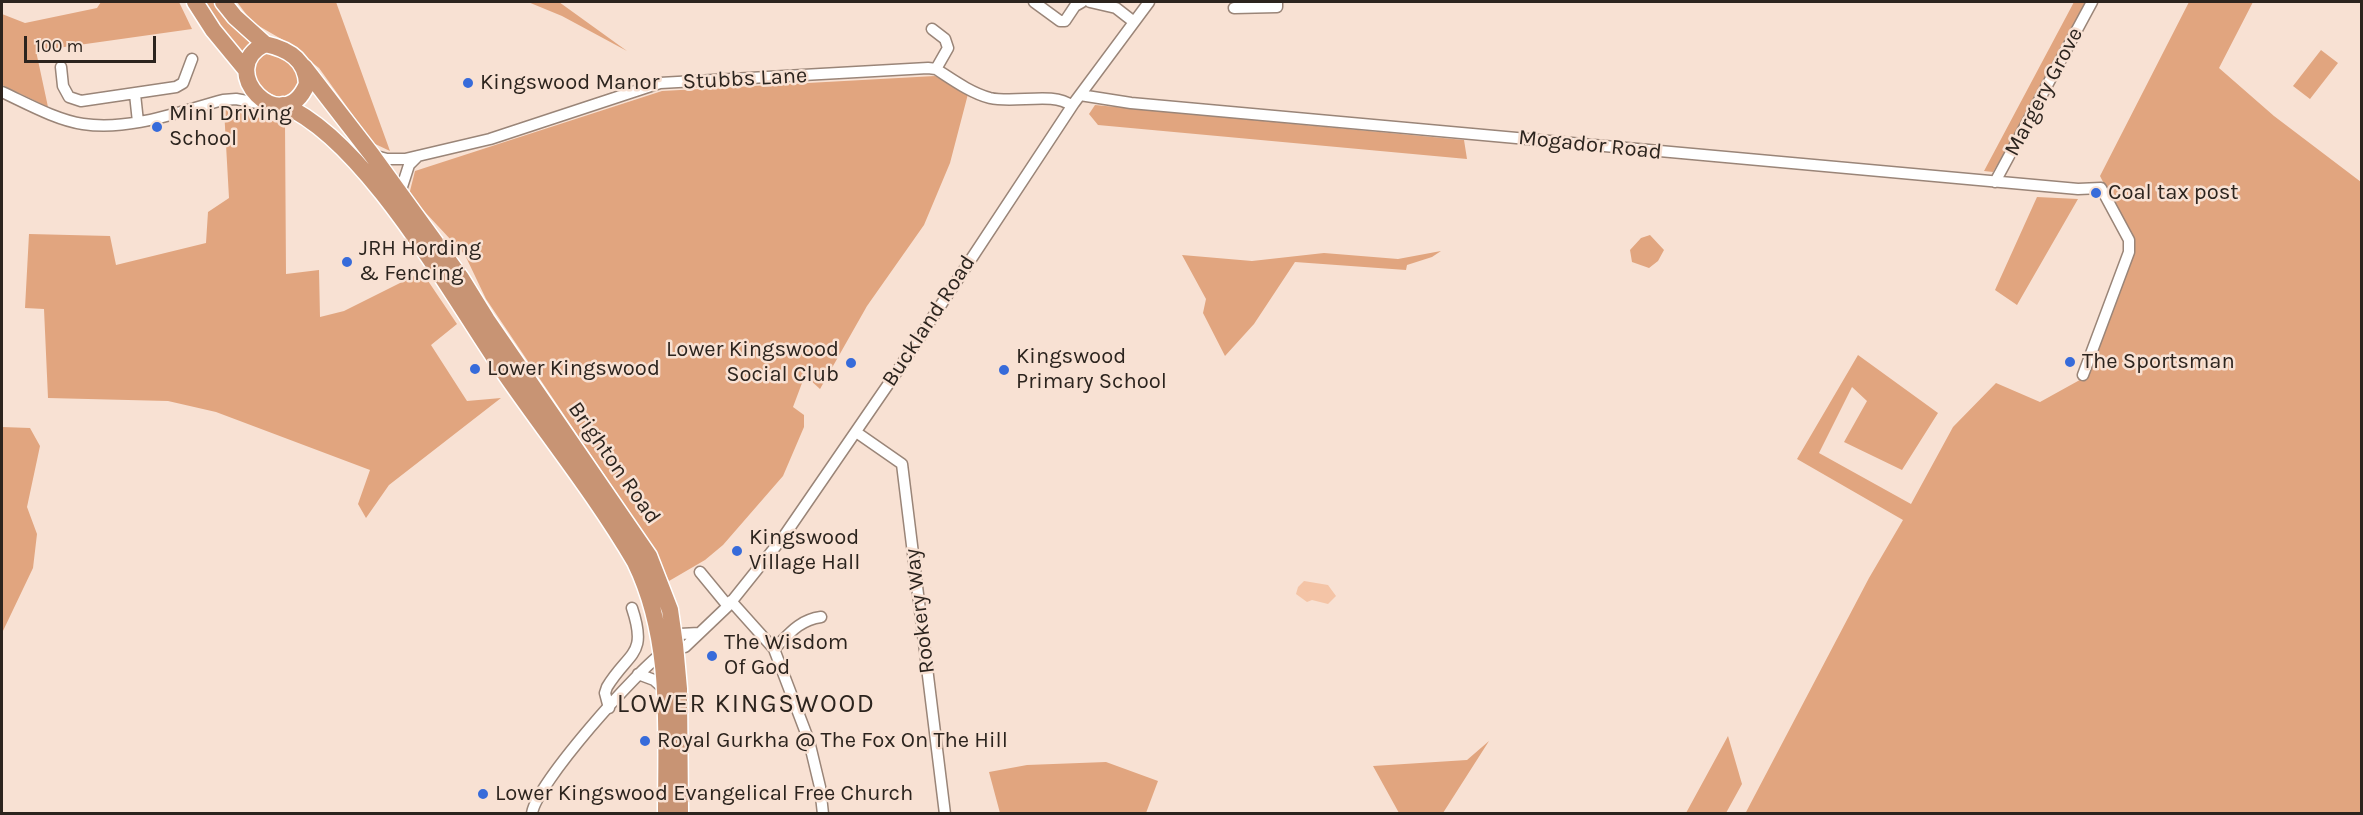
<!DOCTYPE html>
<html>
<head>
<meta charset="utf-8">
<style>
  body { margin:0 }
  #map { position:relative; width:2363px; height:815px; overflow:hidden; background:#f8e1d3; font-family:Karla,sans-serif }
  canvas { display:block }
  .frame { position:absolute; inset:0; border:3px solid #2c241e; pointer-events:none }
  .scale { position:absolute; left:24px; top:36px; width:132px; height:27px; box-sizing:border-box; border:3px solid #2c241e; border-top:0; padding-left:8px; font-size:18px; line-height:21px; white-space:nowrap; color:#2c241e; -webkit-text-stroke:4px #f8e1d3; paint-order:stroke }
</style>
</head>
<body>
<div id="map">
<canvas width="2363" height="815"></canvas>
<div class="frame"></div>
<div class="scale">100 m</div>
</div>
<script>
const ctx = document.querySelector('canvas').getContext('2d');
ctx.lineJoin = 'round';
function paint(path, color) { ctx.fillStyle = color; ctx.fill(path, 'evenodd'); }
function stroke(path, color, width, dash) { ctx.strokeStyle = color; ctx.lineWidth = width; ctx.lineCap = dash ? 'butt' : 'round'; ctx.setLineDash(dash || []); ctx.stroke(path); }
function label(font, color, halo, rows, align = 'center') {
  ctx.font = font + ' Karla,sans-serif'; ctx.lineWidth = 5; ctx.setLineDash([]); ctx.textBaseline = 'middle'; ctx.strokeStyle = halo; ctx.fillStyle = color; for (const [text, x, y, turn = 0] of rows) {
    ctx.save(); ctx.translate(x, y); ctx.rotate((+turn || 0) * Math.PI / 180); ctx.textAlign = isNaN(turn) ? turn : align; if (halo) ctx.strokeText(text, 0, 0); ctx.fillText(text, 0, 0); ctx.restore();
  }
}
paint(new Path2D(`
  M101,2H179L192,29L36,51L48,107L2,85V14L25,23L97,8Z
  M202,2H218L255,43L243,57L215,24Z
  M237,2H336L390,151L373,143L319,68L283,40L252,22Z
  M528,2H559L627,51L562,16Z
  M2074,2H2091L1993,172L1984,171Z
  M2189,2H2253L2219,68L2274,116L2361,182V813L1745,814L1869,578L1903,520L1797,459L1858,355L1938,413L1902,470L1844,442L1867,401L1852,387L1819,453L1911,504L1953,427L1996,383L2040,402L2087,376L2134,242L2100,176Z
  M267,49L293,62L302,83L295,96L278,98L260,87L253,71L260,53Z
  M2321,50L2338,63L2310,99L2293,86Z
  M935,76L968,94L950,163L924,225L867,306L820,389L809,379L802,383L793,407L804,415V427L783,476L723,545L705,560L669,581L645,535L486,299L465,255L409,195L415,171L662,91Z
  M1095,105L1464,140L1467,159L1098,125L1089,114Z
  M224,109L285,124L286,274L319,270L320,317L344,311L422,272L457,324L431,345L467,401L501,398L389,485L366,518L358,504L370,470L216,412L168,401L48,398L44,309L25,308L29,234L110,236L116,265L206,243L208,212L229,198Z
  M2037,197L2078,199L2017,305L1995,290Z
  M1650,235L1664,250L1658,261L1649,268L1632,262L1630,250L1641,238Z
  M1441,251L1432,257L1407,265L1406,270L1295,262L1254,324L1225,356L1203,313L1206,299L1182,255L1252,261L1324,253L1398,259Z
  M2,427L30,428L40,446L27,507L37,534L33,568L2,633Z
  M1728,736L1742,784L1726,813H1686Z
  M1489,741L1443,813H1399L1373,766L1467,760Z
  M1106,762L1158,781L1146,813H1000L989,772L1027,765Z`), '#e1a57f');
paint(new Path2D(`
  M1304,581L1328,585L1336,596L1328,604L1312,600L1307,602L1296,594L1298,587Z`), '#f4c4a6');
const minor = new Path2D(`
  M1034,2L1060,21H1065L1075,6L1082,2
  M1090,2L1116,8L1134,22
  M1234,8L1277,7V2
  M932,29L945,39L948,48L936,69
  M61,67L63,86L69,97L81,101L176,87L183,83L192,59
  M2,92C26,103 56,120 83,124C130,131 178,112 223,100L236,99L268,105
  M135,94L138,122
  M1080,95L1131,103L2078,189L2101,188L2129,240V252L2083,375
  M372,155L387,159H405L490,139L660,83L928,68L936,69C953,80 971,93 990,98C1016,104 1053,91 1072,106
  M1995,182L2092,2
  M400,193L409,165L418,156
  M856,432L902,464L945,814
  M700,572L728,606
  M731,601L774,649L809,741L820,787L823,814
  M675,645L685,647L728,606L784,536L896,373L1074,103L1149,2
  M676,645L680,634L699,633
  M774,649C789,634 799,620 821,617
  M638,674L654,680L665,690
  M609,708L605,693L607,687C629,651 648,656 632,608
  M532,814C534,786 639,668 665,651`);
const trunk = new Path2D(`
  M195,2L213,30L246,70
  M223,2L235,17L265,44
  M265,44C288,49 306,59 307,84C283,142 213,69 265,44Z
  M304,67L372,155L461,278L487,320L649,556L670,610L675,645L679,689L680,814
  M283,105C367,140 454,300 506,375C549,437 597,497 635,562C673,640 666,729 666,814`);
stroke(minor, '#9a8578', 13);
stroke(trunk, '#fff', 19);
stroke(minor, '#fff', 10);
stroke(trunk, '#c89474', 16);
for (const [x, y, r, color] of [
  [468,83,6,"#376bda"],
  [157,127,6,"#376bda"],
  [2096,193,6,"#376bda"],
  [347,262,6,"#376bda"],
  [2070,362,6,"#376bda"],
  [851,363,6,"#376bda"],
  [475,369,6,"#376bda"],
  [1004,370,6,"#376bda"],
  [737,551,6,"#376bda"],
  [712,656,6,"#376bda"],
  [645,741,6,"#376bda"],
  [483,794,6,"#376bda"]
]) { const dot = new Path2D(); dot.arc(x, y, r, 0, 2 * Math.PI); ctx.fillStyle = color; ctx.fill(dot); stroke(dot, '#f8e1d3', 2); }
label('22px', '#2c241e', '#f8e1d3', [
  ["Stubbs Lane",745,79,-3],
  ["Margery Grove",2044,92,-62],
  ["Mogador Road",1590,145,6],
  ["Buckland Road",929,321,-57],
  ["Brighton Road",614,463,55],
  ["Rookery Way",920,611,-97]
]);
label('22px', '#2c241e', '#f8e1d3', [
  ["Kingswood Manor",480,83],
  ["Mini Driving",169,114],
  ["School",169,139],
  ["Coal tax post",2108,193],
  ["JRH Hording",359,249],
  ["& Fencing",359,274],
  ["Lower Kingswood",839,350,"right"],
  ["Social Club",839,375,"right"],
  ["Kingswood",1016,357],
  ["Primary School",1016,382],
  ["The Sportsman",2082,362],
  ["Lower Kingswood",487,369],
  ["Kingswood",749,538],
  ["Village Hall",749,563],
  ["The Wisdom",724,643],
  ["Of God",724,668],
  ["Royal Gurkha @ The Fox On The Hill",657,741],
  ["Lower Kingswood Evangelical Free Church",495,794]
], 'left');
ctx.letterSpacing = '1.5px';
label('26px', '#2c241e', '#f8e1d3', [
  ["LOWER KINGSWOOD",746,705]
]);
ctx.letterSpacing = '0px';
</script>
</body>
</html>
